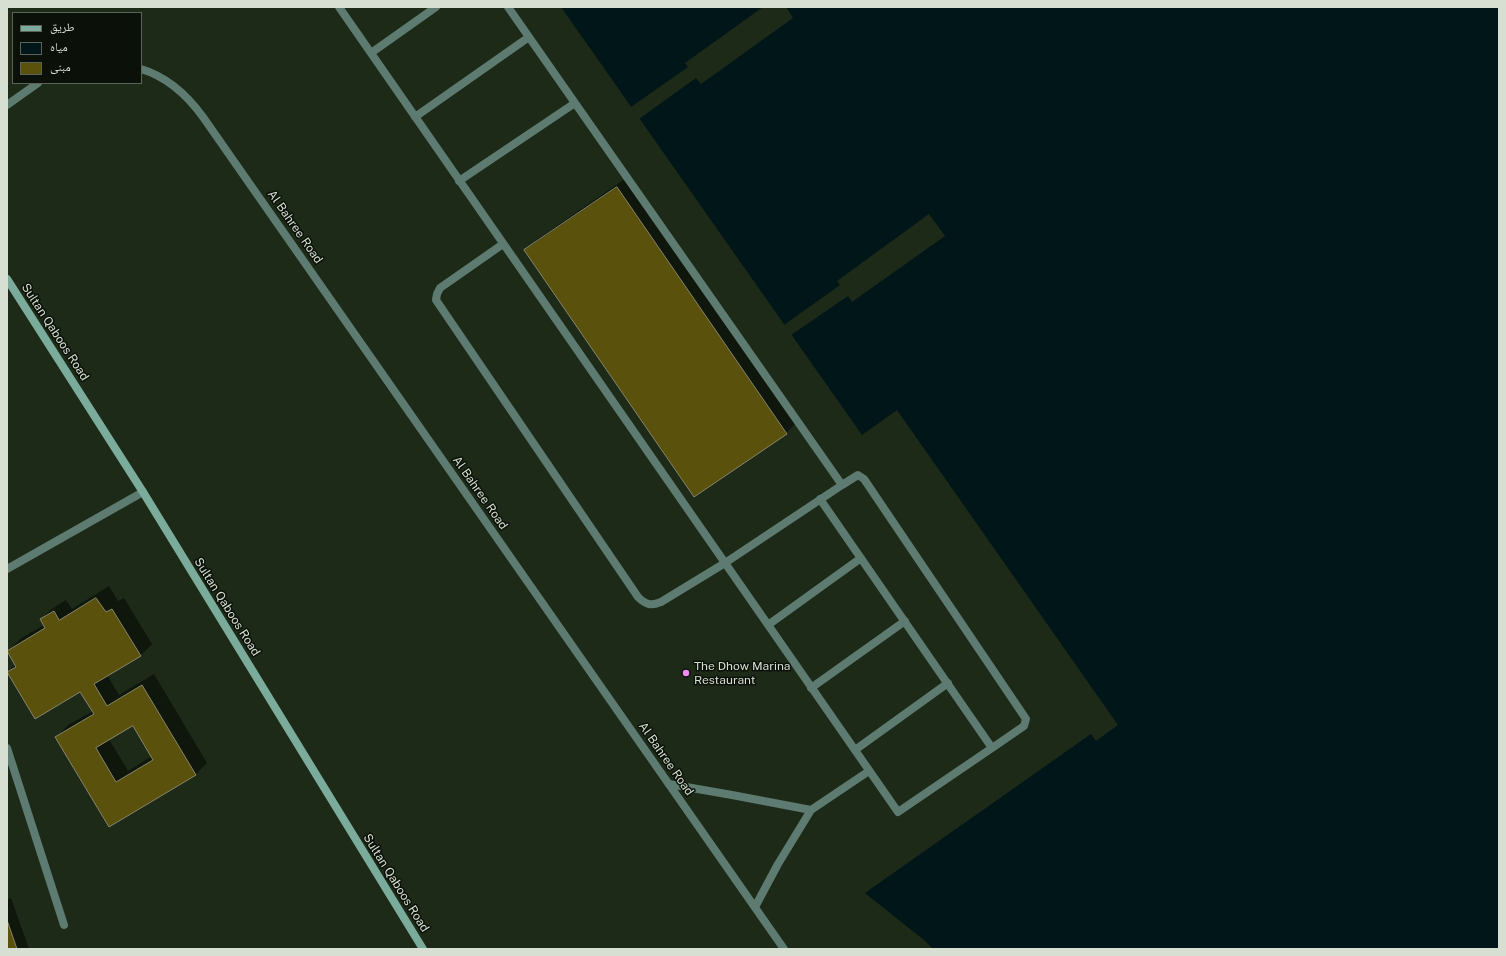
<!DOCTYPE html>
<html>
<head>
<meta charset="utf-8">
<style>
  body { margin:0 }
  #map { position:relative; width:1506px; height:956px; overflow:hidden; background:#1d2a18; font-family:"Public Sans","Noto Naskh Arabic",sans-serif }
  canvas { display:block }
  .frame { position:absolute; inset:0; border:8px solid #d7dfd3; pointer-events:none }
  .legend { position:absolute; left:12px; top:12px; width:130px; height:72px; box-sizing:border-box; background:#0b1109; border:1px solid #5d635a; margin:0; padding:5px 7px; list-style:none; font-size:12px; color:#d7dfd3 }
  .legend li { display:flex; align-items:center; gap:8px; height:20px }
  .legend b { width:20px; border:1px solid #5d635a }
</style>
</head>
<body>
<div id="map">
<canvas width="1506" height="956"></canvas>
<div class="frame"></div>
<ul class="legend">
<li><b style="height:5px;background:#7bab9a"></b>طريق</li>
<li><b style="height:11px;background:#001619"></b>مياه</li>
<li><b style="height:11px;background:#59510c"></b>مبنى</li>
</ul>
</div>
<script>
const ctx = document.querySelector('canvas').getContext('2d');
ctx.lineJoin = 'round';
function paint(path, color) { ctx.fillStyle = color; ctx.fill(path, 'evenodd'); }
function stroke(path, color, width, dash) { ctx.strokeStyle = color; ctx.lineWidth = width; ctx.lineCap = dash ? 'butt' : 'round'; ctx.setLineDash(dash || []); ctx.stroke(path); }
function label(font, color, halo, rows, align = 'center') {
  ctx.font = font + ' "Public Sans",sans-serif'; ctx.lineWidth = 3; ctx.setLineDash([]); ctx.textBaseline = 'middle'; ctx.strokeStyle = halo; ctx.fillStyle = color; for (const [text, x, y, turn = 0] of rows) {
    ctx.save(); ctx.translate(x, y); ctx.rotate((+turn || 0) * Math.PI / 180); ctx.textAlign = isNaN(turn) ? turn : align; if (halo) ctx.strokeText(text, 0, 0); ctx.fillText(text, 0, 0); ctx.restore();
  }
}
paint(new Path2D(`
  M561,7H1499V949H933L924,940L865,893L1091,734L1096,741L1118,725L897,410L862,435Z`), '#001619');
paint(new Path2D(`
  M763,7H786L793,18L701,84L696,78L639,119L631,107L688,67L685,63Z
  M929,214L945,236L852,302L848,296L791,335L784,325L840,285L837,281Z`), '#1d2a18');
paint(new Path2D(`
  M629,176L798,421L786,433L526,250L538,239Z
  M109,586L118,601L124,598L152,644L140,656L107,675L119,695L154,674L207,763L195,775L110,826L57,737L68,725L93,711L81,691L8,672L16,664L8,651L20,639L44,625L41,619L53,608L66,600L72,609ZM133,724L152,756L128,771L109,739Z
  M11,898L29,949H7V900Z`), '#0007');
const building = new Path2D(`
  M617,187L787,434L694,497L524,250Z
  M96,598L106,612L112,609L141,656L94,684L107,706L142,685L196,775L109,827L55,737L94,714L80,692L35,719L7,672L16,667L7,651L45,628L40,619L54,611L59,620ZM133,726L153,760L116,782L96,748Z
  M7,920L17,949H7Z`);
paint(building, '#59510c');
stroke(building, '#87856c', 1);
stroke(new Path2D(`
  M339,7L898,812L992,748L820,499
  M371,53L436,7
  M415,117L529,37
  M459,181L575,103L508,7
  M503,244L440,288L437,294L436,300L638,597C646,605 651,606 661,602L725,563L842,485L575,103
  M842,485L858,475L864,479L1026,719L1024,726L992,748
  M7,569L143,492
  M768,625L861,558
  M811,688L905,621
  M7,748L64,925
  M855,750L948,683
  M669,784L732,795L811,810
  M755,907L778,864L811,810L869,771`), '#5d7b70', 8);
stroke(new Path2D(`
  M141,69C168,77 187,95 203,117L784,949
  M7,105L38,83`), '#5d7b70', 8);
stroke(new Path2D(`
  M7,279L143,492L423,949`), '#7bab9a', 8);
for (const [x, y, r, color] of [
  [686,673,4,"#f38af2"]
]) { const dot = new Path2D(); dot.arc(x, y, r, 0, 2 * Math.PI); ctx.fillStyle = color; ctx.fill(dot); stroke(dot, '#0b1109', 1.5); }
label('12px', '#d7dfd3', '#0b1109', [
  ["Al Bahree Road",295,227,55],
  ["Sultan Qaboos Road",55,332,57],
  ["Al Bahree Road",480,493,55],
  ["Sultan Qaboos Road",227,607,58],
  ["Al Bahree Road",666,759,55],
  ["Sultan Qaboos Road",396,883,58]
]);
label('12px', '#d7dfd3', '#0b1109', [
  ["The Dhow Marina",694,666],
  ["Restaurant",694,680]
], 'left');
</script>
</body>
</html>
